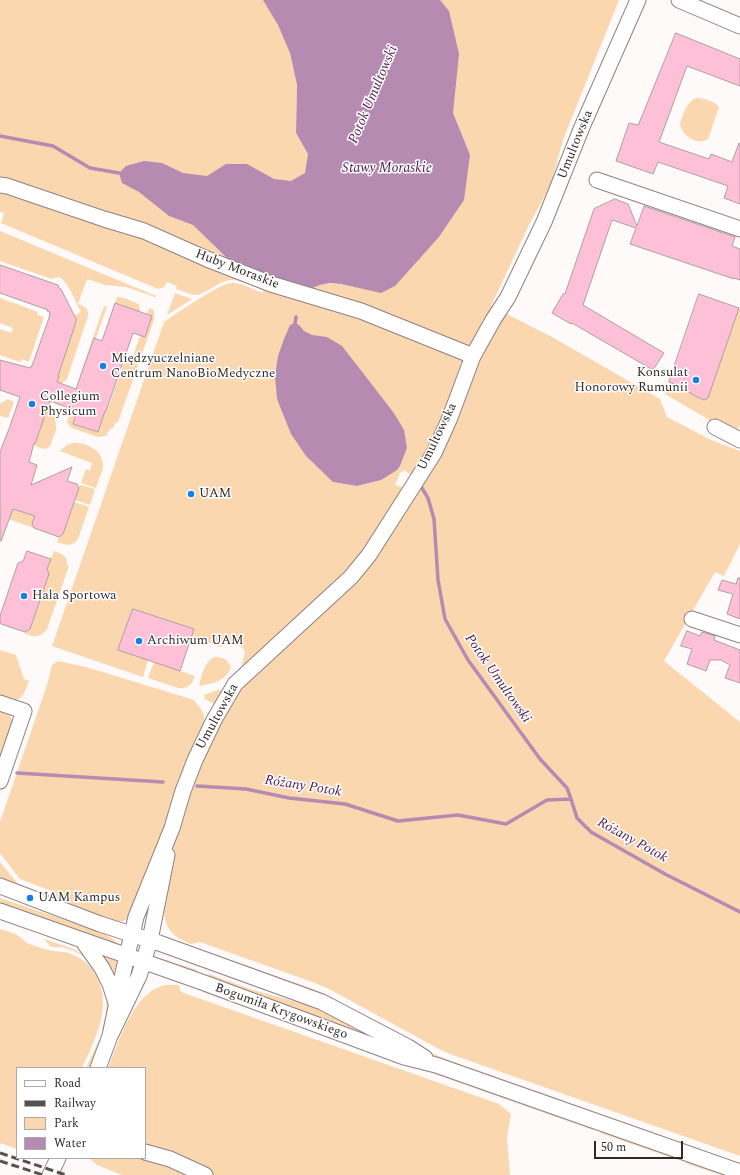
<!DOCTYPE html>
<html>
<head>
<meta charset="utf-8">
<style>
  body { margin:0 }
  #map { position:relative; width:740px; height:1175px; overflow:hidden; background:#fdfaf9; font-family:Spectral,serif }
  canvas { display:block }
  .legend { position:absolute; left:16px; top:1067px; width:130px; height:92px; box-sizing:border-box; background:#fff; border:1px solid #acaaa9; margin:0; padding:5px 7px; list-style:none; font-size:12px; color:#302a29 }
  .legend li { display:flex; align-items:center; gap:8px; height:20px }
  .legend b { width:20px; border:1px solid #acaaa9 }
  .scale { position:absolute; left:594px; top:1141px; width:89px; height:18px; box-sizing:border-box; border:2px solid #302a29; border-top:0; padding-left:5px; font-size:12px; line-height:14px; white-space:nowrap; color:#302a29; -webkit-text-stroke:3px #fff; paint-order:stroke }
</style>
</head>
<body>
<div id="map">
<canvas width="740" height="1175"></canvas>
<ul class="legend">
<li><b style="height:5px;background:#fff"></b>Road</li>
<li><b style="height:5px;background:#575150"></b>Railway</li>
<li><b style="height:11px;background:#fad7af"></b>Park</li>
<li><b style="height:11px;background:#b68bb2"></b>Water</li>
</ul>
<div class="scale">50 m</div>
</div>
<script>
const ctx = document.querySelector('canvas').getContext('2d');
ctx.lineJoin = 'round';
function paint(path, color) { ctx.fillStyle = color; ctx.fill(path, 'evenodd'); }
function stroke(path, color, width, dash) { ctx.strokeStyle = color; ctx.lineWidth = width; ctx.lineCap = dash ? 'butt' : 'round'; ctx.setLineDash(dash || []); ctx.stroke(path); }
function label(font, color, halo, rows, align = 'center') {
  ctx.font = font + ' Spectral,serif'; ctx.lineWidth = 3; ctx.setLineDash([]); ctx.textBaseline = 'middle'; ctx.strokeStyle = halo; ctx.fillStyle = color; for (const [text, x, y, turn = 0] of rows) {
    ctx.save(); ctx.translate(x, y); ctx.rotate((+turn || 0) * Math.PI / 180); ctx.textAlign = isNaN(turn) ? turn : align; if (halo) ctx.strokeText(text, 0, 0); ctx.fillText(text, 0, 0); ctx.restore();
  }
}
paint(new Path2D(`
  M0,0H307L290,53L297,85L296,133L308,154L309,289C331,279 343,285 365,289L385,0H619L563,140L551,184L528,227L491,306L552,337L660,399L667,417L711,440L740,451V544L724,576L715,572L664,661L740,722V1156L450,1054L439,1049L331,990L315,983L200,942L191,944C172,937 164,928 164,907H161L177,831L187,792L230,704L242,688L357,580L414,477L404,470L400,473L395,485L402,487L409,485L356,563L241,669L245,652L242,647L225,641L222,647L192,637L194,629L133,609L118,650L148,660L143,677L52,646L164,322C178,313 219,283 233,283C242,283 254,290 263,293V290C253,286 240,279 230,280C218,281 206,295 195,295C189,294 182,291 176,289L177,286L167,282L164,287L158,289L1,223L4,213L0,212ZM458,209L439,237L420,258ZM371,384L394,413L407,448L402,461L400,466L381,480L357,486L333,482Z
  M696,98C703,98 714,101 719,107L708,139C697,146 683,136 680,125C682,116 686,102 696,98Z
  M0,231L156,296V297H155L126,287L105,285L87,279L78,304C85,306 89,309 88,316L67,379C63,384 60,384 55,382L59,376H58L75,324H77L75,319L76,318L74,316L81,312C77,305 67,278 58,277C56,277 54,278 52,279L0,261Z
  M175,293L192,299L167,315Z
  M117,297L124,298L139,304L140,312L115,303Z
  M0,298L38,312L37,315L44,317L29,362L22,359L20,362L0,355V329L11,333L13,328L0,323Z
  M104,306L107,307L96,338H94L81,376L80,375Z
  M151,308L154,311V320L118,422L115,423L114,427L109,430L106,436L98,437L72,428L69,425L67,422L70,413L76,415L73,424L98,432L105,411H107L126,357L132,359L140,336L145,337L152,316L147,314L149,309Z
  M739,308H740V425L737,432L711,421L665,394L669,382L679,386L695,395V396L703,400L708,398Z
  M8,399L14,402L8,418L0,416V404Z
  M48,402L52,405L56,425V430L50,446C46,452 39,447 34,445V443H35L41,427L40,426L45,415L46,409H47L45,403Z
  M72,443C86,442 104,450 103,467C102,473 98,481 96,488L81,483L86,469L90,471L92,463L60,451L67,445Z
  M80,485L85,486L95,489L90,505L75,500Z
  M74,502L89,507L78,539C72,547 66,545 57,542L59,537L63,534Z
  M12,508L35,516L32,523L34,528L8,519Z
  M54,551C61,554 68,555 67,565L69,566L47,629C40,638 34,637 25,634V632L30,629L49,574L47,569Z
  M0,650L16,655L24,679L29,681C22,700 20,703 0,696Z
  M214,657C223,657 227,659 231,667C225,682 214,683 199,686C202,675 203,664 214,657Z
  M58,661L86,667L194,700L203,712L206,728L131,916C124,922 120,922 111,921L52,897L54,892L20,879L0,853V822L47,685L52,665Z
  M154,662L195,676C192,685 187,689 178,688L148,678Z
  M218,690H221L222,694L216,705L205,699L204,695Z
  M0,708C8,712 12,715 13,724L0,764Z
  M0,862L18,884L0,878Z
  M0,898L101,932L113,939L117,943H110L1,906Z
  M0,929C6,931 15,933 20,937C24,940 25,942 29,944C37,947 45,949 53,951C62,952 64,951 74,955C83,959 91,966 96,975C113,1007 95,1039 82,1068H17V1149L0,1143Z
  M44,939C57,944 73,947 84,955C109,972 114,1006 105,1033L103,1031L102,1029C113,999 105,965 74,951C70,950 66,948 62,947C58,947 54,948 50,946C48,944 46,941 44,939Z
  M99,955L117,961L113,976Z
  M217,955L313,989L327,995L436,1055L448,1060L565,1101L563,1103L435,1057L341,1005L216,957Z
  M163,959L197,970L196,973L163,961Z
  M209,974L253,990L319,1008L375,1037L208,977Z
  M165,985H179L181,992L499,1104L511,1114L507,1137L510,1175H122L97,1165L89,1158H145V1068H108C117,1046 129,1008 148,994C153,989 159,987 165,985Z
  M204,990L592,1127L593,1130L203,992Z
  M99,1040H102L90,1068H86L98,1042Z
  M573,1104L700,1149L699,1151L573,1107Z
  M602,1131L678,1157V1160L600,1133Z
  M688,1161L728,1175H721L685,1163Z`), '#fad7af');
paint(new Path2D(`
  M263,0H440L449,11L459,54L453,113L470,155L464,200L439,237L395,286L381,293L341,284L330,283L320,285L310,289L244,268L226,257L193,225L169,216L139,192L122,183L119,173L126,166L144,161L162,163L183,173L207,176L226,164H247L274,179L291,181L305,173L308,154L296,133L297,85L290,53L278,25Z
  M295,323L299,325L304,331L312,335L327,337L342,346L394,413L404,430L407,448L400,466L397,470L381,480L357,486L333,482L306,456L291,434L277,399L275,376L278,356L284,339L290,325Z`), '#b68bb2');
stroke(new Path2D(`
  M0,136L53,146L90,168L119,173
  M295,327V323L296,317
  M422,488L428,498L434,519L438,580L445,619L468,660L540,759L567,788L571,799
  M17,773L163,782
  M197,786L246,789L289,798L345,804L398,821L458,815L506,824L547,800L571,799L577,818L591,832L665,874L740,912`), '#b68bb2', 3.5);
const building = new Path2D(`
  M676,33L740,59V86L687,66L659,142L709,159L711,154L732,162L739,143L740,144V204L724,198L728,186L658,162L653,174L616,161L629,123L638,125Z
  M615,199L628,204L637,226L644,206L735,237L732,246L740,249V280L734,278V279L630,244L636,228L612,220L583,305L664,353L653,370L572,323L571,324L552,313L563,294H565L594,209Z
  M0,265L58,285L59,288L61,289L76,319V322L58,376H59L57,382L76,389L94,338L102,341L115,303L152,316L145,337L133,333L106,411H105L98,432L73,424L77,411L50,401L35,444L34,443L29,462L37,465L31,485L72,467L67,481L77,484L79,488L63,534L59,537L34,528L32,523L35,516L13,509L1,541H0V452L9,429L20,397L0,390V360L30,368L31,366H32L50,315L49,314L50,312L47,311L48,310L0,293Z
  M699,294L739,308L708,398L704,400L695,396L679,386L669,382Z
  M27,551L51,559L47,569L49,574L30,629L25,632L1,624L0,621V616L18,563L23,561Z
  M738,578H740V619L727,614L733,594L718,590L722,580L736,584Z
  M133,609L194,629L180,671L118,650Z
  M687,631L700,636L702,632L715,636L714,640L740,650V683L725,678L730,665L721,660H710L706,671L687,664L692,649L681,646Z`);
paint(building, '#fdc0d6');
stroke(building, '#ae9fa4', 1);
const minor = new Path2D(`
  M679,0L740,26
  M597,180L740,229
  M0,185L7,186L104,219L144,231L207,259L271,284L361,311L473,356
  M715,427L740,440
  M692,619L740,635
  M0,703L24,711L0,781
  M0,886L100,924L159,943L322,1002L408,1047L425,1058
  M0,911L199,981L404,1057L436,1065L740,1172
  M82,940L102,968L110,984L116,1003
  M110,1036L123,973L136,917L172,828L183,791L195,760L214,720L235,684L351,577L369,555L434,453L449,420L473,356L493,320L508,297L544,222L582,127L638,0
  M98,1068L110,1036L139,976L150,940L167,855
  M145,1152L170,1159L205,1175
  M50,1175L58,1158`);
stroke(minor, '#8f8080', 17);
stroke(minor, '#fff', 15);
stroke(new Path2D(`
  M0,1153L66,1175
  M0,1161L43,1175`), '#575150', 3, [8, 4]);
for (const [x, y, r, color] of [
  [103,366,4,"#167fe7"],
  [696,380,4,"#167fe7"],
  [32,404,4,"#167fe7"],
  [191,494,4,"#167fe7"],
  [24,596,4,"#167fe7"],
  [139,641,4,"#167fe7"],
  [30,898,4,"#167fe7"]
]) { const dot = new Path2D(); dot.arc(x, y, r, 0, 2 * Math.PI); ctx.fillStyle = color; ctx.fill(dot); stroke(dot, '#fff', 1.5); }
label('13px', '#302a29', '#fff', [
  ["Umultowska",576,145,-68],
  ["Huby Moraskie",237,270,21],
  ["Umultowska",438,437,-64],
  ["Umultowska",218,717,-61],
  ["Bogumiła Krygowskiego",281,1012,20]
]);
label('13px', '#302a29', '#fff', [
  ["Międzyuczelniane",111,359],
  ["Centrum NanoBioMedyczne",111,374],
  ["Konsulat",688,373,"right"],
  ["Honorowy Rumunii",688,388,"right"],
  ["Collegium",40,397],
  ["Physicum",40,412],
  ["UAM",199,494],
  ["Hala Sportowa",32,596],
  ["Archiwum UAM",147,641],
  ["UAM Kampus",38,898]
], 'left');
label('italic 14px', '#4e194c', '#fff', [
  ["Potok Umultowski",374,95,-67],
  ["Stawy Moraskie",387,169],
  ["Potok Umultowski",497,679,55],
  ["Różany Potok",303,787,9],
  ["Różany Potok",632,841,29]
]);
</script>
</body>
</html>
